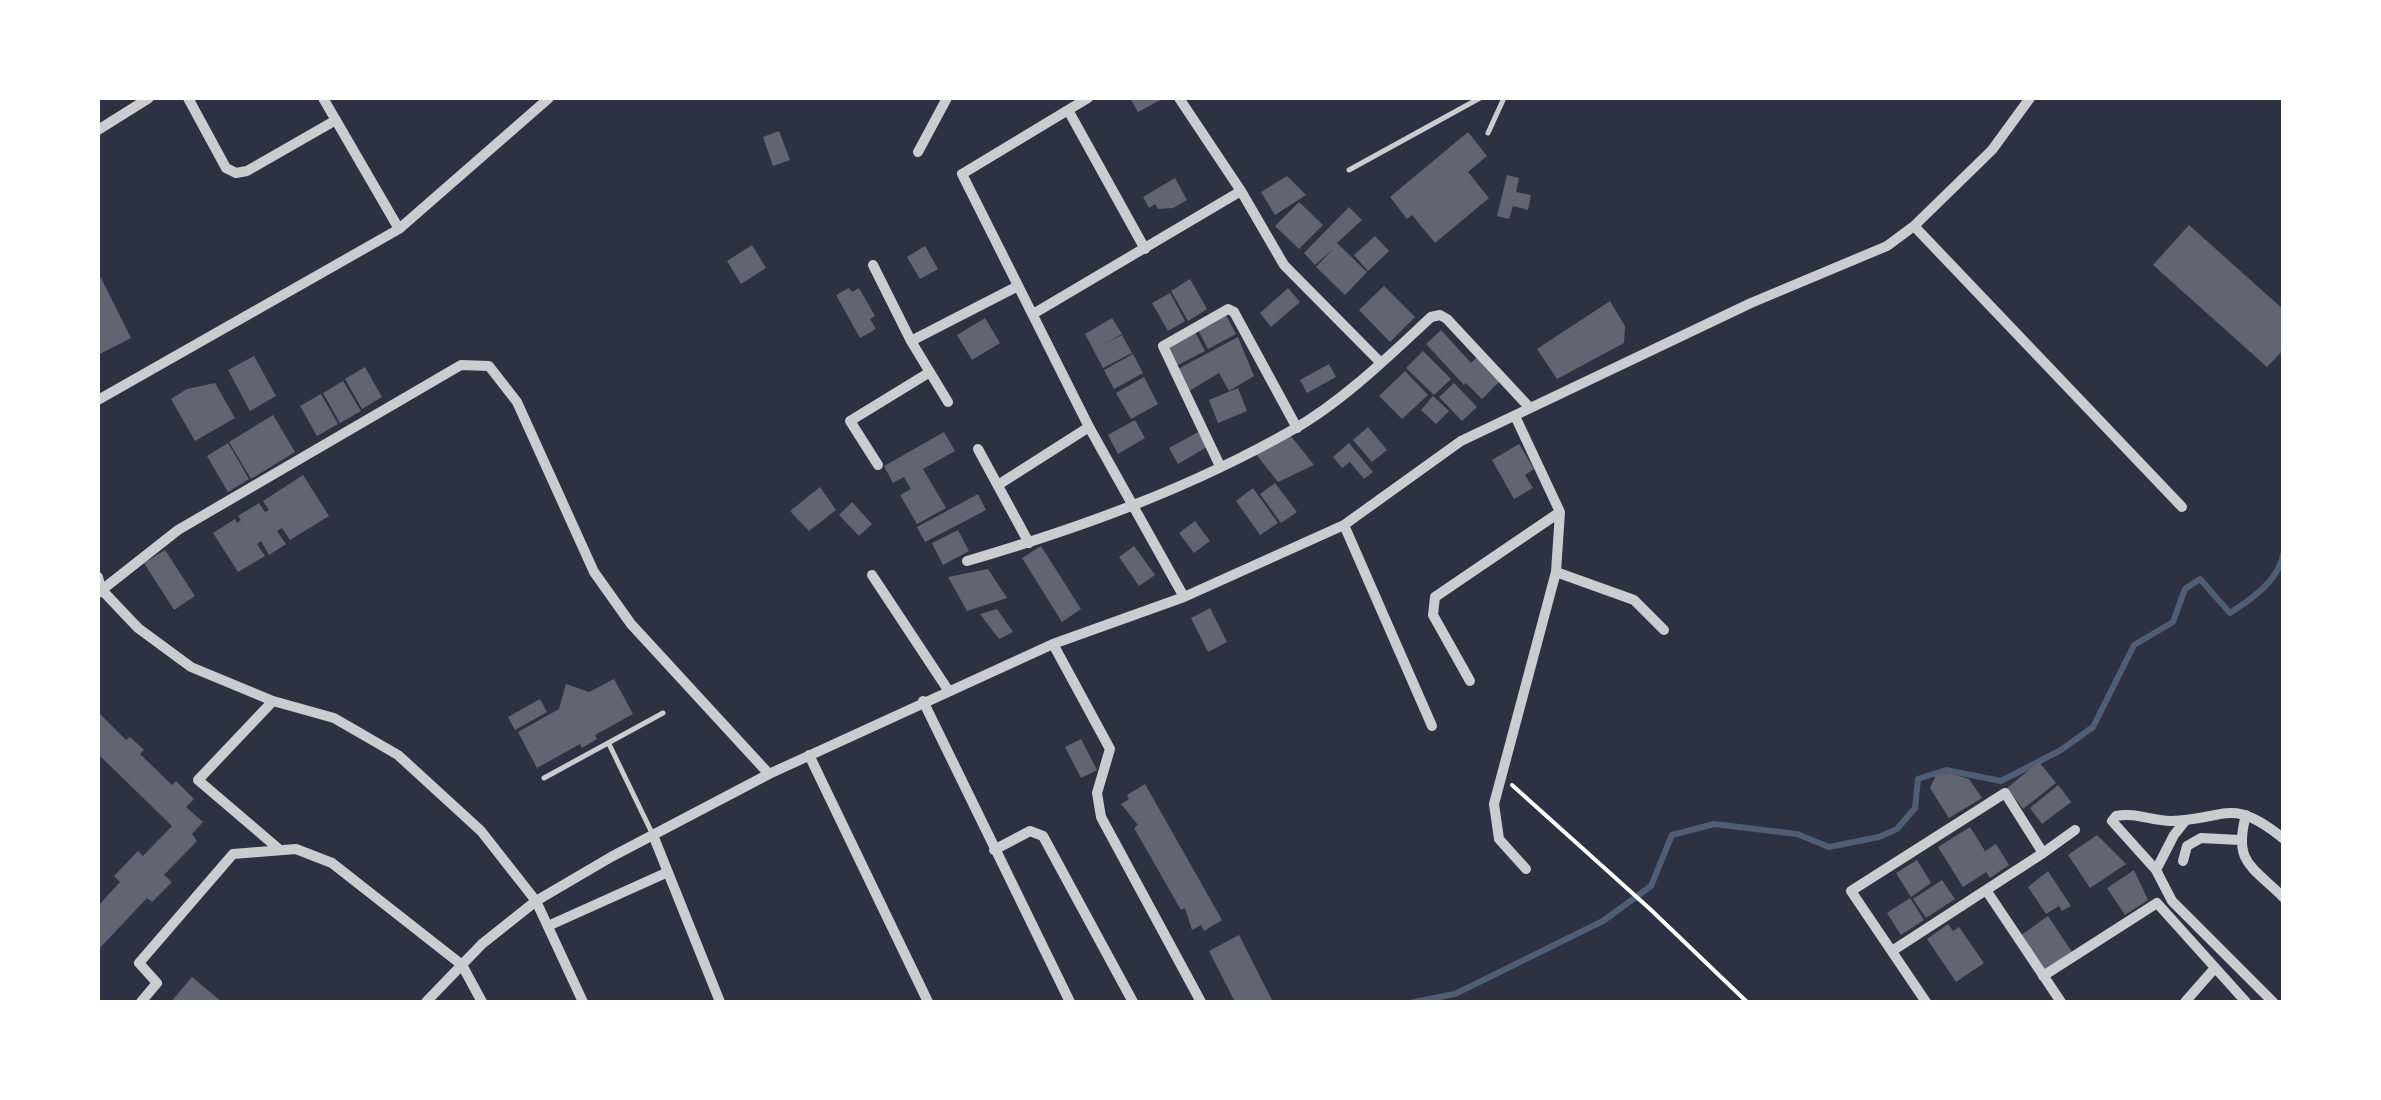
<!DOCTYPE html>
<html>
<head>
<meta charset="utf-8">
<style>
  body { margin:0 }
  #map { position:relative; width:2381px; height:1100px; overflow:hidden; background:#2d3142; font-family:Ubuntu,sans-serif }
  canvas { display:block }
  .frame { position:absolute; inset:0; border:100px solid #fff; pointer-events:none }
</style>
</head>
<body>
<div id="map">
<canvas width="2381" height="1100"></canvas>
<div class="frame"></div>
</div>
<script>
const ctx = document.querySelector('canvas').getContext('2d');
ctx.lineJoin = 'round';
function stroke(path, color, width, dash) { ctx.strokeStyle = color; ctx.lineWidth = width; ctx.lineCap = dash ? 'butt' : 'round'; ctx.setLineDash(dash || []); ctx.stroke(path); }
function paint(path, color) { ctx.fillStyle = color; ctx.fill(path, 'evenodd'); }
stroke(new Path2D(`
  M1414,1002L1455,994L1603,921L1651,886L1672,835L1714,824L1797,834L1829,847L1879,837L1897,829L1915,808L1918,779L1946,770L2001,781L2061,750L2093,727L2134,645L2173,622L2185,589L2200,579L2230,613C2253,598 2280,580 2284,551`), '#4f5d75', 6);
paint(new Path2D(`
  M1130,98H1164L1138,112Z
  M779,131L790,160L773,166L763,137Z
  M1468,132L1487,156L1468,172L1489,198L1435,243L1412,215L1407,219L1390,197Z
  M1507,175L1519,178L1516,192L1531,195L1528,210L1513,206L1509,219L1497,216Z
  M1287,176L1306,195L1275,215L1261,192Z
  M1175,178L1187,200L1173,208L1158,209L1155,204L1149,208L1143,197Z
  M1299,202L1323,225L1299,249L1275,226Z
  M1349,207L1362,220L1337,243L1367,272L1345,295L1316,267L1333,249L1315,265L1304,253Z
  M2189,225L2284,310V349L2267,367L2153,265Z
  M1375,236L1389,251L1368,271L1354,255Z
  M752,245L766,268L741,284L727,261Z
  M925,246L938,269L920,279L907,257Z
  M98,272L131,338L98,355Z
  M1190,279L1207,309L1188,321L1171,291Z
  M1384,286L1415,317L1390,342L1359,310Z
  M849,288L852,292L859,288L875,316L870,319L876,329L860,338L836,295Z
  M1288,288L1300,302L1271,327L1260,313Z
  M1170,293L1185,321L1168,331L1152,303Z
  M1610,301L1625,326L1624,343L1557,379L1537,349Z
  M1225,313L1236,334L1208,349L1197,328Z
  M985,318L1000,343L972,360L957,335Z
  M1112,318L1122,334L1102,345L1122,335L1132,353L1103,368L1085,334Z
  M1194,330L1205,351L1176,366L1166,345Z
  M1441,330L1471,363L1478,356L1501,380L1482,399L1466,383L1464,385L1426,344Z
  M1238,337L1254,376L1229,391L1219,373L1189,391L1178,369Z
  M1423,351L1451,379L1434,395L1406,368Z
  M1133,354L1143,373L1114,389L1104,370Z
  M254,356L276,396L250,411L228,370Z
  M1329,364L1336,377L1307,393L1300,380Z
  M365,367L382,397L362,409L345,379Z
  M1405,371L1428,395L1402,419L1379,396Z
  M1144,377L1158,404L1131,419L1116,393Z
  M343,381L361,411L340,423L323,393Z
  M215,383L235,418L195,441L171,399L187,389Z
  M1454,383L1477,407L1462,421L1439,397Z
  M1238,388L1247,411L1218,423L1209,400Z
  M321,394L338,424L317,436L300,406Z
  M1433,396L1449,411L1436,424L1421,410Z
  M273,415L295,452L251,479L229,442Z
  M1135,420L1145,438L1118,454L1108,435Z
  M1368,427L1387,450L1372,462L1353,440Z
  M944,432L955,451L923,469L946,508L917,524L900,495L911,489L904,477L893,483L884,466Z
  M1198,432L1207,447L1178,464L1169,448Z
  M1290,435L1314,465L1278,482L1255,453Z
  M228,443L249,479L228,492L207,456Z
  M1349,443L1373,472L1364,479L1350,462L1342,468L1333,457Z
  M1519,444L1534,469L1525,475L1533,488L1514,499L1492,460Z
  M303,475L329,516L290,540L282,528L277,531L286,544L269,555L261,541L257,544L265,556L238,572L213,533L235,519L237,523L241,520L238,516L259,503L265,512L269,510L263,501Z
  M1275,483L1297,512L1281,523L1260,494Z
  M820,487L836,510L809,531L790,511Z
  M1253,488L1278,523L1260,535L1236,501Z
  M978,494L986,510L925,542L917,527Z
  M852,502L872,524L859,536L839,515Z
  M1195,521L1210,541L1194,553L1179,533Z
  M958,530L969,551L943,565L932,543Z
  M1041,546L1081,609L1062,622L1022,558Z
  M1134,546L1155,575L1139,586L1119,557Z
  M165,550L195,596L174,610L144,563Z
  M988,569L1007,598L967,611L948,577Z
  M1210,608L1227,642L1208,652L1191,618Z
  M997,609L1013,632L999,639L980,614Z
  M614,679L633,714L595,735L597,739L582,748L580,744L537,768L518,732L559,709L566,684L589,692Z
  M540,699L547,712L515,730L508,717Z
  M98,712L126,740L130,737L144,750L140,754L172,785L176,781L194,799L186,807L203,822L192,834L197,841L164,875L172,882L152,902L147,898L98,950V906L120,882L114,876L138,851L143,856L172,826L98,754Z
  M1081,739L1097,770L1081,778L1065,747Z
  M2039,762L2056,783L2023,809L2007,788Z
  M1949,773L1969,779L1982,798L1949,818L1930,788L1936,775Z
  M1145,784L1222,920L1204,931L1201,925L1192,930L1185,908L1181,910L1134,828L1138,825L1121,804L1129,799L1127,795Z
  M2058,785L2071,802L2042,824L2030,808Z
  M1970,827L1985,851L1996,844L2009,865L1990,878L1986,872L1963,887L1938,847Z
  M2097,835L2126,864L2090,888L2068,855Z
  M1917,860L1931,883L1911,897L1896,873Z
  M2134,870L2148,900L2125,915L2107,888Z
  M2048,871L2071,906L2062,911L2059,906L2046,914L2028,887Z
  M1942,880L1955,899L1926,918L1913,899Z
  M1910,898L1924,920L1901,935L1887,913Z
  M2048,916L2072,952L2044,972L2020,936Z
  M1948,924L1953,931L1959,927L1984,963L1956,982L1927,939Z
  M1239,935L1273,1002H1235L1209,951Z
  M192,977L222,1002H171Z`), '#626471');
stroke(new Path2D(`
  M1512,785L1650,909L1747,1002`), '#fff', 4);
stroke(new Path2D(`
  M1488,133L1504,98
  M1349,170L1480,98
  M609,744L653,835
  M544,778L663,713`), '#caccd0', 5);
stroke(new Path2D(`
  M188,98L226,168L236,173L247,171L336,120
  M1088,98L962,174L1089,427L1184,597
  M1179,98L1241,191L1284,265L1381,363
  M1068,110L1145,249
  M98,130L149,98
  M918,152L947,98
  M1914,226L2182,507
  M399,229L549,98
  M873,265L911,341L948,402
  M1033,314L1241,191
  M911,341L1018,286
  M98,400L399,229L323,98
  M1515,416L1560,512L1556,572L1494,804L1499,839L1526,869
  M978,449L1029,543
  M878,465L850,421L930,372
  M1220,466L1163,346L1228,309L1234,312L1297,428
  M998,485L1089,427
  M1344,525L1432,726
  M967,561C1080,528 1191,488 1294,429C1343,401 1390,355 1431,317L1440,315L1447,319L1530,408
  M1556,572L1634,600L1664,630
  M872,575L948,690
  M98,577L101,589L138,628L191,667L273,701L334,718L398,755L481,831L536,901L583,1002
  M98,593L178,530L461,365L489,366L517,402L594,572L631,624L769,774
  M1053,644L1110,749L1097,793L1101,817L1201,1002
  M1470,681L1433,615L1435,597L1560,512
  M273,701L198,780L280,850
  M923,701L1070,1002
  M809,755L928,1002
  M2246,815C2233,863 2252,866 2284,898
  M653,835L720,1002
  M994,850L1030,831L1043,836L1133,1002
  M2043,853L2075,830
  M2183,861L2187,846L2201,838L2240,840
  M2156,870L2174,835L2186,820
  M1986,890L2061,1002
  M548,926L668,872
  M1892,951L2043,853L2005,793L1851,891L1926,1002
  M2043,976L2157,903L2246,1002
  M141,1002L157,983L139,963L233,854L296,849L332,863L462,965L482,1002
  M426,1002L482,944L536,901L611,857L769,774L1053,644L1184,597L1344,525L1461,441L1751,303L1887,246L1914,226L1992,150L2030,98
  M2185,1002L2214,969
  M2273,1002L2172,901L2156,870L2112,821L2116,816C2135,812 2152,821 2171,821C2228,819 2231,796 2284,839`), '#caccd0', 10);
</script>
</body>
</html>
